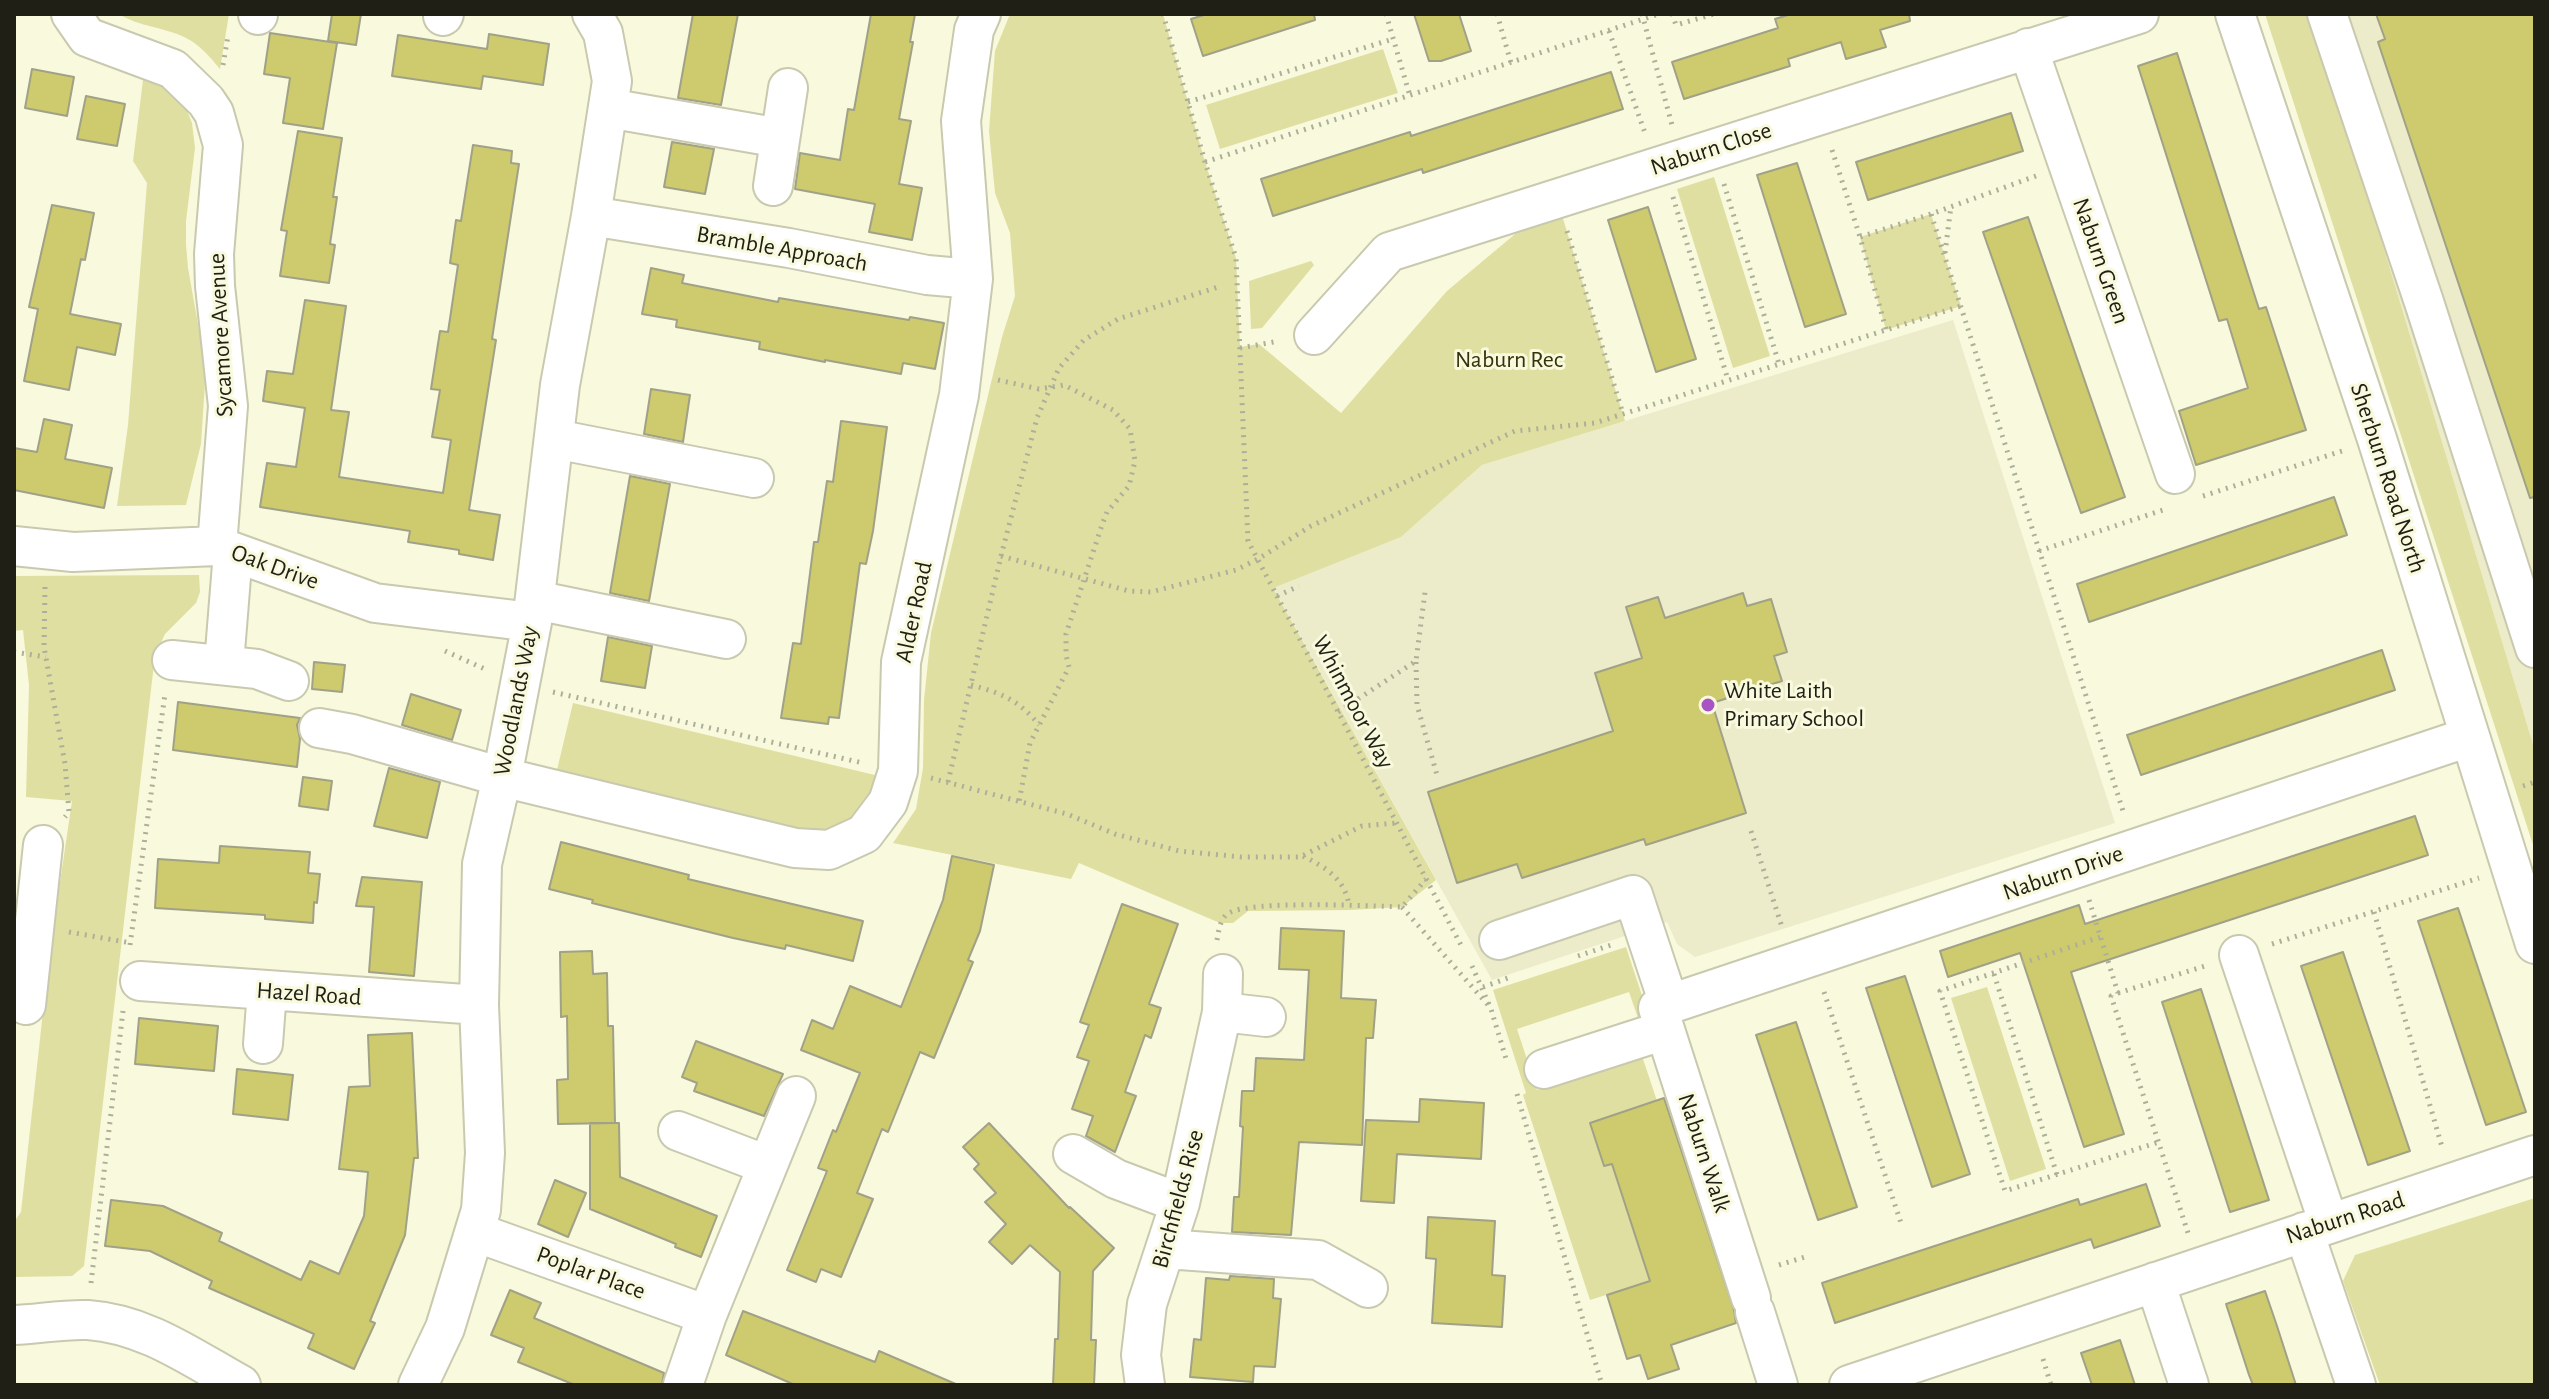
<!DOCTYPE html>
<html>
<head>
<meta charset="utf-8">
<style>
  body { margin:0 }
  #map { position:relative; width:2549px; height:1399px; overflow:hidden; background:#f8f9dd; font-family:"Alegreya Sans",sans-serif }
  canvas { display:block }
  .frame { position:absolute; inset:0; border:16px solid #1f1f15; pointer-events:none }
</style>
</head>
<body>
<div id="map">
<canvas width="2549" height="1399"></canvas>
<div class="frame"></div>
</div>
<script>
const ctx = document.querySelector('canvas').getContext('2d');
ctx.lineJoin = 'round';
function paint(path, color) { ctx.fillStyle = color; ctx.fill(path, 'evenodd'); }
function stroke(path, color, width, dash) { ctx.strokeStyle = color; ctx.lineWidth = width; ctx.lineCap = dash ? 'butt' : 'round'; ctx.setLineDash(dash || []); ctx.stroke(path); }
function label(font, color, halo, rows, align = 'center') {
  ctx.font = font + ' "Alegreya Sans",sans-serif'; ctx.lineWidth = 6; ctx.setLineDash([]); ctx.textBaseline = 'middle'; ctx.strokeStyle = halo; ctx.fillStyle = color; for (const [text, x, y, turn = 0] of rows) {
    ctx.save(); ctx.translate(x, y); ctx.rotate((+turn || 0) * Math.PI / 180); ctx.textAlign = isNaN(turn) ? turn : align; if (halo) ctx.strokeText(text, 0, 0); ctx.fillText(text, 0, 0); ctx.restore();
  }
}
paint(new Path2D(`
  M2306,14H2535V751L2372,209Z
  M1953,320L2115,823L1695,957L1677,944L1667,922L1492,980L1273,587L1401,537L1482,465Z`), '#ececca');
paint(new Path2D(`
  M119,14H229L220,69C210,57 200,45 186,38C165,27 139,27 119,14Z
  M1010,14H1163L1205,162L1236,258L1240,347L1259,344L1341,413L1447,291L1557,199L1625,421L1482,465L1401,537L1273,588L1436,880L1402,907L1350,910L1248,911L1233,923H1220L1079,863L1071,879L893,843L916,809L923,768L924,700L931,633L1002,337L1015,296L1010,233L995,193L989,131L995,51Z
  M2265,14H2306L2372,209L2535,751V851Z
  M1383,49L1398,93L1220,149L1206,105Z
  M143,80L166,87L182,98L192,123L195,148L186,221V245L188,268L203,352L205,383L201,444L186,505L117,506L128,425L147,183L133,161Z
  M1714,177L1770,356L1733,368L1677,189Z
  M1931,214L1961,306L1886,330L1860,237Z
  M1311,261L1314,265L1262,328L1251,329L1249,281Z
  M199,575L200,592L196,603L165,634L155,655L84,1266L72,1276L14,1277V1222L21,1212L49,957L72,801L26,797L29,685L23,630L14,631V576Z
  M573,703L879,776C867,815 846,829 805,832L556,774Z
  M1626,947L1649,1017L1639,1021L1629,992L1517,1029L1537,1090L1642,1056L1657,1101L1590,1123L1603,1166L1612,1164L1650,1281L1590,1300L1523,1095L1526,1093L1493,990Z
  M1987,987L2046,1169L2010,1181L1951,998Z
  M2535,1198V1385H2380L2343,1281L2355,1255Z`), '#dfdfa1');
const building = new Path2D(`
  M332,14H361L356,45L328,41Z
  M693,14H738L721,105L678,98Z
  M871,14H915L910,42H913L899,119L911,121L899,184L922,188L912,240L869,232L875,204L795,189L800,153L840,160L848,109L854,110Z
  M1207,14H1314L1315,20L1203,56L1191,19Z
  M1414,14H1459L1471,51L1441,61H1429Z
  M1791,14H1909L1910,21L1880,30L1886,47L1846,59L1841,42L1788,59L1790,66L1684,99L1672,62L1778,28L1775,19Z
  M2376,14H2535V497L2530,498L2378,42L2385,39Z
  M270,33L337,43L323,129L283,123L290,78L264,74Z
  M489,34L549,44L543,85L483,76L481,89L392,76L398,35L487,49Z
  M2177,53L2259,309L2266,307L2306,430L2196,465L2179,411L2248,388L2227,319L2219,321L2138,66Z
  M32,69L74,77L67,116L25,108Z
  M1611,72L1623,109L1423,173L1422,169L1273,216L1261,179L1410,132L1411,136Z
  M86,96L125,104L117,146L77,139Z
  M2011,113L2023,151L1868,200L1856,162Z
  M298,131L342,138L333,197H337L330,244L335,245L329,283L280,276L287,231L281,230Z
  M672,142L714,149L705,194L664,187Z
  M473,145L512,151L511,163L519,164L492,339L496,340L469,510L500,515L493,560L459,554V550L408,542L410,531L260,507L267,463L296,467L305,408L263,401L267,371L293,374L305,300L346,306L331,410L349,412L339,477L443,493L451,440L432,437L440,390L431,389L440,331L448,332L458,265L450,263L456,220L461,221Z
  M1797,163L1846,314L1805,327L1757,175Z
  M52,205L94,213L85,260L81,259L70,314L121,324L115,355L77,347L69,390L24,381L38,309L29,307Z
  M1648,207L1696,359L1656,372L1608,220Z
  M2028,217L2125,497L2081,513L1983,232Z
  M651,268L684,275L682,283L778,302L779,298L909,320L910,317L944,323L935,369L903,363L901,374L825,360V362L759,349L760,342L676,327L677,320L642,314Z
  M651,389L690,395L683,442L644,434Z
  M44,419L72,425L65,459L112,468L104,508L14,490V448L37,452Z
  M841,421L887,427L873,531L866,564L860,563L839,718L829,717L828,724L781,718L793,643L801,644L814,542H818L827,481L833,482Z
  M630,476L670,484L649,601L610,593Z
  M2334,497L2347,535L2089,622L2077,584Z
  M1743,593L1747,606L1771,599L1787,652L1774,656L1782,681L1712,703L1746,813L1646,845L1644,839L1522,878L1517,864L1457,883L1428,792L1613,731L1595,673L1642,658L1626,607L1658,597L1665,618Z
  M608,637L652,646L645,688L601,681Z
  M2382,650L2395,690L2141,775L2127,735Z
  M314,662L345,665L342,692L312,689Z
  M411,694L461,710L452,740L402,725Z
  M178,702L300,718L297,725L300,739L297,767L173,750Z
  M389,768L440,782L427,838L374,826Z
  M303,777L332,781L328,810L299,806Z
  M2415,816L2428,855L2071,972L2124,1134L2084,1147L2020,953L1948,977L1940,951L2079,905L2085,924Z
  M561,842L689,875L688,879L863,921L853,961L786,945L785,949L733,938L592,903L593,900L549,889Z
  M220,846L310,852L308,873L320,874L317,903L314,902L313,923L265,919V915L155,908L158,859L219,863Z
  M952,856L994,865L980,931L968,960L973,962L934,1058L920,1052L888,1132L882,1129L857,1193L873,1199L841,1277L821,1269L816,1282L787,1270L827,1171L818,1168L833,1130L836,1132L860,1073L801,1050L812,1020L833,1029L850,986L901,1007L943,900Z
  M362,877L422,882L414,976L369,972L374,907L356,906Z
  M1122,904L1178,924L1149,1004L1161,1008L1151,1038L1145,1035L1125,1092L1136,1096L1115,1152L1086,1136L1093,1116L1072,1109L1089,1061L1077,1057L1089,1025L1080,1022Z
  M2458,908L2526,1112L2486,1125L2418,921Z
  M1281,928L1344,931L1341,998L1376,1000L1373,1038H1366L1362,1145L1299,1142L1291,1235L1232,1232L1234,1197H1239L1243,1127L1240,1126L1242,1091H1254L1256,1058L1304,1060L1309,970L1279,969Z
  M592,951L593,974L607,973L608,1026H613L615,1123L558,1124L557,1080L568,1079L567,1016L561,1017L560,952Z
  M2343,952L2410,1151L2368,1165L2301,966Z
  M1905,976L1970,1174L1932,1187L1866,988Z
  M2201,989L2269,1200L2230,1212L2162,1002Z
  M139,1018L218,1026L214,1071L135,1064Z
  M1796,1022L1857,1207L1818,1220L1756,1035Z
  M412,1033L418,1158H414L405,1235L370,1321L375,1323L354,1369L308,1348L314,1334L209,1288L212,1281L150,1251L105,1246L111,1200L163,1206L222,1233L219,1241L301,1280L310,1261L339,1274L364,1216L368,1172L339,1169L349,1087L370,1086L368,1035Z
  M696,1041L783,1074L764,1116L694,1091L697,1083L682,1077Z
  M237,1069L293,1075L288,1120L233,1114Z
  M1664,1098L1734,1310L1736,1323L1671,1345L1679,1369L1648,1379L1640,1355L1627,1359L1607,1295L1650,1281L1612,1164L1604,1166L1590,1123Z
  M1420,1099L1484,1103L1481,1159L1397,1154L1394,1203L1361,1201L1366,1120L1419,1122Z
  M590,1123H619L620,1177L717,1216L701,1257L675,1247L676,1244L590,1209Z
  M989,1123L1069,1208L1070,1207L1114,1248L1093,1271L1091,1340H1096L1094,1385H1053L1055,1339H1058L1060,1272L1030,1245L1012,1264L989,1242L1006,1224L985,1202L996,1193L974,1169L979,1164L963,1147Z
  M555,1180L586,1193L568,1237L538,1224Z
  M2146,1184L2160,1226L2094,1248L2091,1239L1835,1323L1822,1283L2078,1199L2080,1205Z
  M1428,1217L1495,1221L1492,1275L1505,1276L1502,1327L1432,1323L1436,1259L1426,1258Z
  M1230,1276L1274,1279L1273,1298L1281,1299L1275,1367L1254,1366L1253,1382L1190,1377L1194,1339L1201,1340L1206,1278L1229,1280Z
  M510,1290L541,1303L534,1318L664,1373L662,1385H575L518,1362L524,1348L491,1335Z
  M2265,1291L2277,1326L2296,1385H2253L2249,1375L2226,1304Z
  M743,1311L875,1362L879,1351L958,1385H795L726,1355Z
  M2120,1340L2135,1385H2092L2081,1353Z`);
paint(building, '#cdcb6d');
stroke(building, '#a0a187', 2);
const minor = new Path2D(`
  M71,14L87,37L173,69L206,101L214,113L223,145L214,254L215,286L228,406L217,546
  M2235,14L2377,439L2535,944
  M2327,14L2424,302L2535,648
  M258,15V14
  M443,16L444,14
  M2028,48L2175,474
  M608,108L780,138
  M773,186L788,88
  M591,216L789,248L927,275L973,279
  M1314,335L1389,252L2139,14
  M555,439L754,478
  M14,546L73,552L217,546L375,603L532,622
  M535,600L726,639
  M172,660L257,669L289,681
  M224,664L233,552
  M319,728L352,734L502,777L795,848L829,850L864,834L888,802L898,771L901,662L959,395L973,279L961,121L974,30L981,14
  M1499,940L1633,895L1669,1004
  M2239,955L2329,1224
  M1223,974L1222,1012L1266,1017
  M140,981L479,1005
  M26,1005L43,845
  M263,1044L267,991
  M1544,1069L1665,1030
  M678,1131L767,1165
  M1073,1154L1116,1179L1180,1203
  M475,1232L707,1315
  M2304,1232L2356,1385
  M1166,1249L1318,1260L1368,1288
  M2155,1282L2189,1385
  M1751,1298L1658,1008L2469,737
  M1755,1312L1778,1385
  M14,1325C38,1324 64,1319 88,1320C146,1324 192,1358 241,1385
  M418,1385L445,1328L481,1210L485,1153L479,1005L482,864L502,777L532,622L560,385L591,216L612,81L603,33L592,14
  M683,1385L707,1315L796,1096
  M1145,1385L1141,1355L1147,1304L1180,1203L1222,1012
  M1849,1385L2535,1155`);
stroke(minor, '#c9c9af', 42);
stroke(new Path2D(`
  M1163,14L1205,162L1236,258L1248,541L1462,947
  M1386,14L1410,96
  M1497,14L1511,63
  M1642,14L1672,125
  M1672,14L1676,25L1714,14
  M1609,31L1645,133
  M223,65L228,36
  M1188,102L1393,39
  M1832,150L1860,237
  M1205,162L1659,14
  M2036,176L1931,214L2124,814
  M1724,184L1779,364
  M1673,197L1728,380
  M1567,231L1623,414
  M1945,253L1951,206
  M1886,329L1860,237L1931,214
  M1240,348L1279,341
  M998,380L1039,389L1064,385L1113,410L1130,429L1135,461L1129,486L1107,512L1102,525L1066,634V655L1069,667L1030,743L1019,802
  M2203,496L2342,451
  M2039,551L2163,510
  M1001,556L1129,591L1151,592L1236,570L1258,559L1311,526L1515,431L1595,423L1961,306
  M45,587L44,647L65,764L69,812L65,817
  M1277,596L1299,586
  M445,651L487,670
  M14,652L46,657
  M1416,662L1417,705L1437,775
  M971,685C1001,693 1019,700 1039,725
  M553,692L863,763
  M1338,712L1416,661L1425,592
  M931,778L1067,814L1115,834L1179,851L1241,857H1300L1362,826L1397,823
  M948,782L1001,556L1037,418L1059,368L1084,340L1118,319L1218,287
  M2523,786L2535,782
  M1751,831L1782,927
  M1303,856C1325,867 1345,879 1349,905
  M2089,900L2118,993L2111,996L2188,1233
  M1402,907L1488,1005
  M2374,912L2442,1147
  M69,932L131,943
  M2100,937L1940,991L2005,1191L2159,1142
  M1217,940C1219,930 1220,918 1229,913C1250,900 1372,906 1402,907L1426,879
  M2272,944L2479,878
  M130,945L165,694
  M1578,956L1611,945
  M1472,966L1491,1009L1507,1062
  M1994,974L2057,1175
  M1483,987L1508,978
  M1824,992L1902,1226
  M2118,993L2205,966
  M1517,1094L1602,1385
  M1779,1265L1805,1257
  M91,1283L123,1011
  M2043,1359L2051,1385`), '#aeaf99', 5, [2, 6]);
stroke(minor, '#fff', 38);
for (const [x, y, r, color] of [
  [1708,705,8,"#a854c3"]
]) { const dot = new Path2D(); dot.arc(x, y, r, 0, 2 * Math.PI); ctx.fillStyle = color; ctx.fill(dot); stroke(dot, '#f8f9dd', 3); }
label('24px', '#1f1f15', '#f8f9dd', [
  ["Naburn Close",1711,149,-18],
  ["Bramble Approach",782,249,10],
  ["Naburn Green",2101,261,71],
  ["Sycamore Avenue",221,335,-93],
  ["Sherburn Road North",2388,478,72],
  ["Oak Drive",275,567,20],
  ["Alder Road",914,612,-78],
  ["Woodlands Way",516,701,-79],
  ["Whinmoor Way",1353,702,62],
  ["Naburn Drive",2063,873,-19],
  ["Hazel Road",309,994,4],
  ["Naburn Walk",1704,1153,72],
  ["Birchfields Rise",1178,1199,-75],
  ["Naburn Road",2345,1218,-18],
  ["Poplar Place",591,1273,20]
]);
label('24px', '#34330a', '#f8f9dd', [
  ["Naburn Rec",1509,360]
]);
label('24px', '#1f1f15', '#f8f9dd', [
  ["White Laith",1724,691],
  ["Primary School",1724,719]
], 'left');
</script>
</body>
</html>
